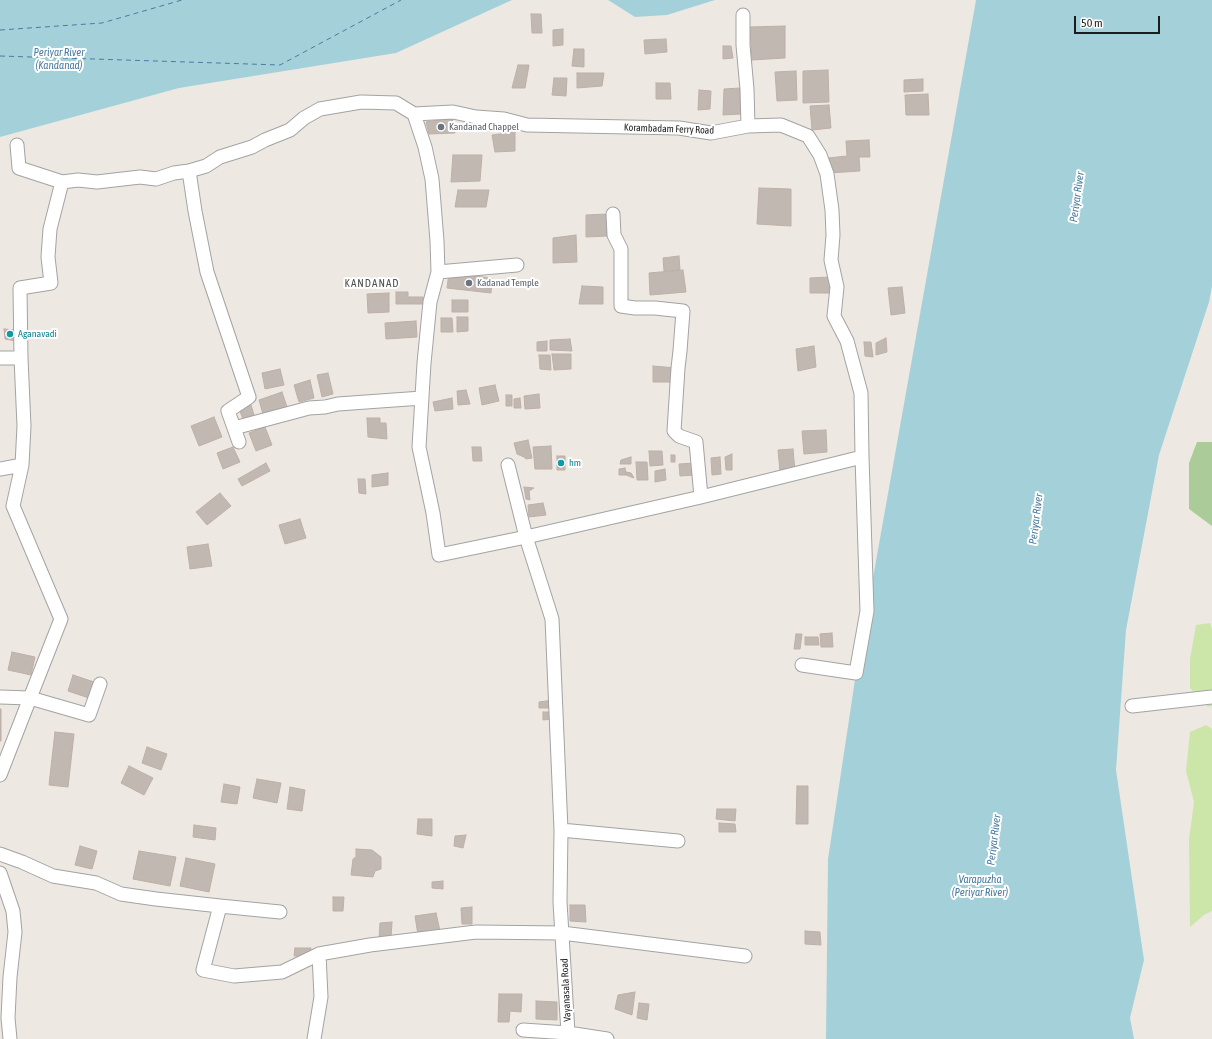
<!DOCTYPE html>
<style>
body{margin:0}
#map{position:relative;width:1212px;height:1039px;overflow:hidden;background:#ede9e2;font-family:"Asap Condensed",sans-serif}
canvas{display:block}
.scale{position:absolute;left:1074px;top:16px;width:86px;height:18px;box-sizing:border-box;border:2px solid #1c1c1c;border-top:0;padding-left:5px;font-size:12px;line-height:14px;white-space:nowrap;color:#1c1c1c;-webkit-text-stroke:3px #fff;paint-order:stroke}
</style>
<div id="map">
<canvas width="1212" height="1039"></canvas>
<div class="scale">50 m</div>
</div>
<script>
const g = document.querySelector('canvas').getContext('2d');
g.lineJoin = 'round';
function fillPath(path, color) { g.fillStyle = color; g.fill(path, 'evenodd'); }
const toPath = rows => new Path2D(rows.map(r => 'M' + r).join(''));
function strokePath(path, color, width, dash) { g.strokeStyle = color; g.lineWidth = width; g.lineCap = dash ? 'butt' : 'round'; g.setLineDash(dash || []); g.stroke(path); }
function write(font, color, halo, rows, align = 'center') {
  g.font = font + ' "Asap Condensed",sans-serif'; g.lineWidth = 4; g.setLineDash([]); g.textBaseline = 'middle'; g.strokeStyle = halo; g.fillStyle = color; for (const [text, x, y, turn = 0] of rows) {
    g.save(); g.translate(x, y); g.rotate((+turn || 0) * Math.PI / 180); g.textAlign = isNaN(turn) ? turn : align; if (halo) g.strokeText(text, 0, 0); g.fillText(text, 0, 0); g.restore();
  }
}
fillPath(toPath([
 [1210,623,1212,629,1212,706,1208,707,1190,688,1190,659,1196,625],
 [1206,725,1212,729,1212,911,1204,915,1190,927,1189,839,1194,802,1186,771,1190,732]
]), '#cce6aa');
fillPath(toPath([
 [1197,442,1212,442,1212,526,1189,509,1189,463]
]), '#abcb99');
fillPath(toPath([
 [0,0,512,0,396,53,179,88,0,137],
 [608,0,715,0,667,15,635,17],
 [976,0,1212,0,1212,286,1209,302,1159,455,1126,630,1116,770,1144,960,1130,1018,1134,1039,826,1039,828,859,856,673]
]), '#a4d1d9');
strokePath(toPath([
 [0,30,102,23,182,0],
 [0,56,280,65,401,0]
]), '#4a7ba0', 1, [5, 4]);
const building = toPath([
 [531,14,541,14,542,33,532,33,531,14],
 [785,26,785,58,752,60,750,27,785,26],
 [563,29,563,45,553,46,553,30,563,29],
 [666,39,667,52,645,54,644,40,666,39],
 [723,46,731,46,733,58,723,59,723,46],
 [574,49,584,49,584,67,572,66,574,49],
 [518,65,529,65,525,88,512,88,518,65],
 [828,70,829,102,803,103,803,71,828,70],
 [796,71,797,100,777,101,775,72,796,71],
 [577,73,604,73,602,86,577,88,577,73],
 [554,78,567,78,566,96,552,95,554,78],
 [923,79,923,91,904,92,904,80,923,79],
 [656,83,670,83,671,99,656,99,656,83],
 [740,88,741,114,723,115,724,89,740,88],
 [699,90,711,91,710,109,698,110,699,90],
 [928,94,929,115,906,115,905,95,928,94],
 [829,105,831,128,812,130,810,106,829,105],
 [452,118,455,133,429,134,426,122,452,118],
 [515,132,515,151,495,152,492,135,515,132],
 [869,140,870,157,859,157,860,171,829,173,828,158,847,156,846,141,869,140],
 [453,155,482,155,480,181,451,182,453,155],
 [759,188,791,189,791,226,757,224,759,188],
 [458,190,489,190,486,207,455,207,458,190],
 [608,214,607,236,586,237,586,215,608,214],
 [576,235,577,262,553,263,553,238,576,235],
 [679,256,680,270,664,271,663,258,679,256],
 [683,270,686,292,650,295,649,273,683,270],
 [449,273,492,278,491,293,447,288,449,273],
 [830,277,830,293,810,293,810,278,830,277],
 [582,286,603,287,603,304,579,304,582,286],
 [902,287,905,313,891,315,888,288,902,287],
 [396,292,408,292,408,297,423,297,423,304,396,304,396,292],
 [389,293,389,312,368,313,367,294,389,293],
 [452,300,468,300,468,312,452,312,452,300],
 [457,317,468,317,468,331,457,332,457,317],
 [441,318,452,318,453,332,441,332,441,318],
 [416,321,417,337,386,339,385,323,416,321],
 [4,329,16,330,16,341,5,339,4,329],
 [886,338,887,352,876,355,876,343,886,338],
 [570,339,572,351,550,350,550,340,570,339],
 [547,341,547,351,537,351,537,342,547,341],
 [864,342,871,342,873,357,865,356,864,342],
 [814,346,816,367,798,371,796,349,814,346],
 [552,354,571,354,571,369,554,370,552,354],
 [539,355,550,355,551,370,540,369,539,355],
 [653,366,676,368,676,382,653,382,653,366],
 [280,369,284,385,265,389,262,373,280,369],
 [328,373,333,394,322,397,317,375,328,373],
 [310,380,314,398,299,402,294,385,310,380],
 [495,385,499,401,482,405,479,388,495,385],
 [466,390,470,404,458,405,457,391,466,390],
 [282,392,287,407,263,414,259,400,282,392],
 [539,394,540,408,525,409,524,396,539,394],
 [506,395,512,395,512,406,506,406,506,395],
 [452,398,453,409,435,411,433,402,452,398],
 [520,398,521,408,514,408,514,399,520,398],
 [251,405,254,415,243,419,239,409,251,405],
 [214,417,222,437,199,446,191,426,214,417],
 [367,418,380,418,380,423,386,423,387,439,368,437,367,418],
 [265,427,272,445,256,451,249,433,265,427],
 [826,430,827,452,804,454,802,431,826,430],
 [528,440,532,458,526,459,524,457,517,454,514,443,528,440],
 [551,446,552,469,535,469,533,447,551,446],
 [233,447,240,462,223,469,217,453,233,447],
 [472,447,481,447,482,461,473,461,472,447],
 [793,449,795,471,780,472,778,450,793,449],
 [649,451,662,451,663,465,650,466,649,451],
 [732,454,732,470,726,470,725,457,732,454],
 [671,455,675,455,675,462,671,462,671,455],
 [557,456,565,456,565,470,557,470,557,456],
 [631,457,631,464,620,464,621,460,631,457],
 [720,457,721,474,712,475,711,458,720,457],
 [636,462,647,462,648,480,637,480,636,462],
 [266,463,270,471,242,486,238,479,266,463],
 [695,463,695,475,680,476,679,464,695,463],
 [625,468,626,475,619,475,619,469,625,468],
 [665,469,666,480,655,482,655,471,665,469],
 [626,472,631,473,634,478,626,475,626,472],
 [388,473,388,485,372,487,372,475,388,473],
 [358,479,365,479,366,494,359,493,358,479],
 [524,487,534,488,529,491,530,500,526,499,524,487],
 [220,493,231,506,207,525,196,512,220,493],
 [543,503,546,515,529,517,528,505,543,503],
 [300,519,306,538,285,544,279,525,300,519],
 [208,544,212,566,190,569,187,547,208,544],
 [832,633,833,647,821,647,820,634,832,633],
 [796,634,802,634,800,649,794,649,796,634],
 [805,637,818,637,819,645,805,645,805,637],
 [12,652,35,657,31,675,8,670,12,652],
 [73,675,94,682,89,698,68,691,73,675],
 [553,700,554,708,539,708,539,702,553,700],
 [0,709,1,709,1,741,0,741,0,709],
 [543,712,553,712,554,719,543,720,543,712],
 [55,732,74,734,68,787,49,785,55,732],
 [147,747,167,754,161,770,142,763,147,747],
 [129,766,153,778,144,795,121,783,129,766],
 [257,779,281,783,277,803,253,798,257,779],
 [224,784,240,787,237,804,221,802,224,784],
 [797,786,808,786,808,824,796,824,797,786],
 [290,787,305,790,302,811,287,809,290,787],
 [717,809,736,809,735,821,716,819,717,809],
 [418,819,432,819,432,836,417,834,418,819],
 [719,823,735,824,736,832,719,832,719,823],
 [194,825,216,828,215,840,193,837,194,825],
 [466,835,463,848,454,846,455,836,466,835],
 [80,846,97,851,92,869,75,865,80,846],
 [356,849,372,850,381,857,381,869,375,871,373,877,351,875,353,859,356,857,356,849],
 [139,851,176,857,170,886,133,879,139,851],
 [186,858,215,864,209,892,180,886,186,858],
 [443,881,443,889,432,888,432,882,443,881],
 [333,897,344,897,343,911,333,911,333,897],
 [570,905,585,905,586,922,570,921,570,905],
 [472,907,472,924,462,924,461,908,472,907],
 [436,913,440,931,418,935,415,916,436,913],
 [392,922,391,939,379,940,380,923,392,922],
 [805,931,820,932,821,945,805,944,805,931],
 [295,948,311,948,310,956,294,956,295,948],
 [635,992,632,1015,615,1009,618,995,635,992],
 [499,994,522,994,521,1012,510,1011,509,1022,498,1022,499,994],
 [536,1001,557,1002,557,1020,536,1019,536,1001],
 [639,1003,649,1004,647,1020,637,1018,639,1003]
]);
fillPath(building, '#c2b8b2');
strokePath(building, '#beafa6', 1);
const minor = toPath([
 [743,15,743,45,747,89,748,126],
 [414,114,453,112,476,117,504,119,527,125,679,128,711,133,748,126,781,125,808,136,820,155,827,174,832,210,833,235,831,260,837,287,834,316,847,341,861,393,862,457],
 [17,145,19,168,62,182,78,180,97,182,140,177,156,179,174,173,189,171,206,166,220,157,252,147,265,140,290,130,304,118,320,109,361,102,396,103,414,114,425,147,432,179,437,241,438,272,430,302,424,363,419,447,433,513,439,555,526,537,552,619,561,830,560,902,568,1033,607,1039],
 [189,171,195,211,207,272,249,397,228,411,239,442],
 [613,214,614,235,621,249,621,306,635,308,655,308,683,311,680,351,678,368,674,431,679,436,696,442,701,497],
 [438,272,517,265],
 [0,358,21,358,24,426,22,465,13,506,61,619,30,698,0,697],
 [21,358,20,288,51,283,48,257,50,229,62,182],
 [234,428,309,408,325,407,338,404,422,398],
 [508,465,526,537,701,497,862,457,867,611,856,673,802,665],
 [0,469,22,465],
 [1132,706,1212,697],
 [0,775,30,698,89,715,100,684],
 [561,830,678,841],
 [0,854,22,862,53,876,96,883,121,894,156,899,220,906,203,970,234,976,282,972,319,954,370,945,476,932,562,933,745,956],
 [0,873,13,911,15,932,10,977,8,1018,10,1039],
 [220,906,280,912],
 [523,1030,568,1033,568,1039],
 [314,1039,321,997,319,954]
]);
strokePath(minor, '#a3a3a3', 15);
strokePath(minor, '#fff', 13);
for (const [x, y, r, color] of [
 [441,127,4,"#6b7280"],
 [469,283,4,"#6b7280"],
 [10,334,4,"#0f9aa8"],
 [561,463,4,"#0f9aa8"]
]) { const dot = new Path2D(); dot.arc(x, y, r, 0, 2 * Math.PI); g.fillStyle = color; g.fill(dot); strokePath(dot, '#fff', 1.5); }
write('10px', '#5b616d', '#fff', [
 ["Kandanad Chappel",449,127],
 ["Kadanad Temple",477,283]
], 'left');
write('10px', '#1c1c1c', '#fff', [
 ["Korambadam Ferry Road",669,129,2],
 ["Vayanasala Road",566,990,-93]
]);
write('10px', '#0d838f', '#fff', [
 ["Aganavadi",18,334],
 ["hm",569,463]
], 'left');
write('italic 11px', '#4a7ba0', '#fff', [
 ["Periyar River",59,53],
 ["(Kandanad)",59,66],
 ["Periyar River",1077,197,-82],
 ["Periyar River",1036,519,-83],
 ["Periyar River",994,840,-83],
 ["Varapuzha",980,880],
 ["(Periyar River)",980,893]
]);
g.letterSpacing = '1px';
write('11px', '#4f4f4f', '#fff', [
 ["KANDANAD",372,284]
]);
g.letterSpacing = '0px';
</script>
